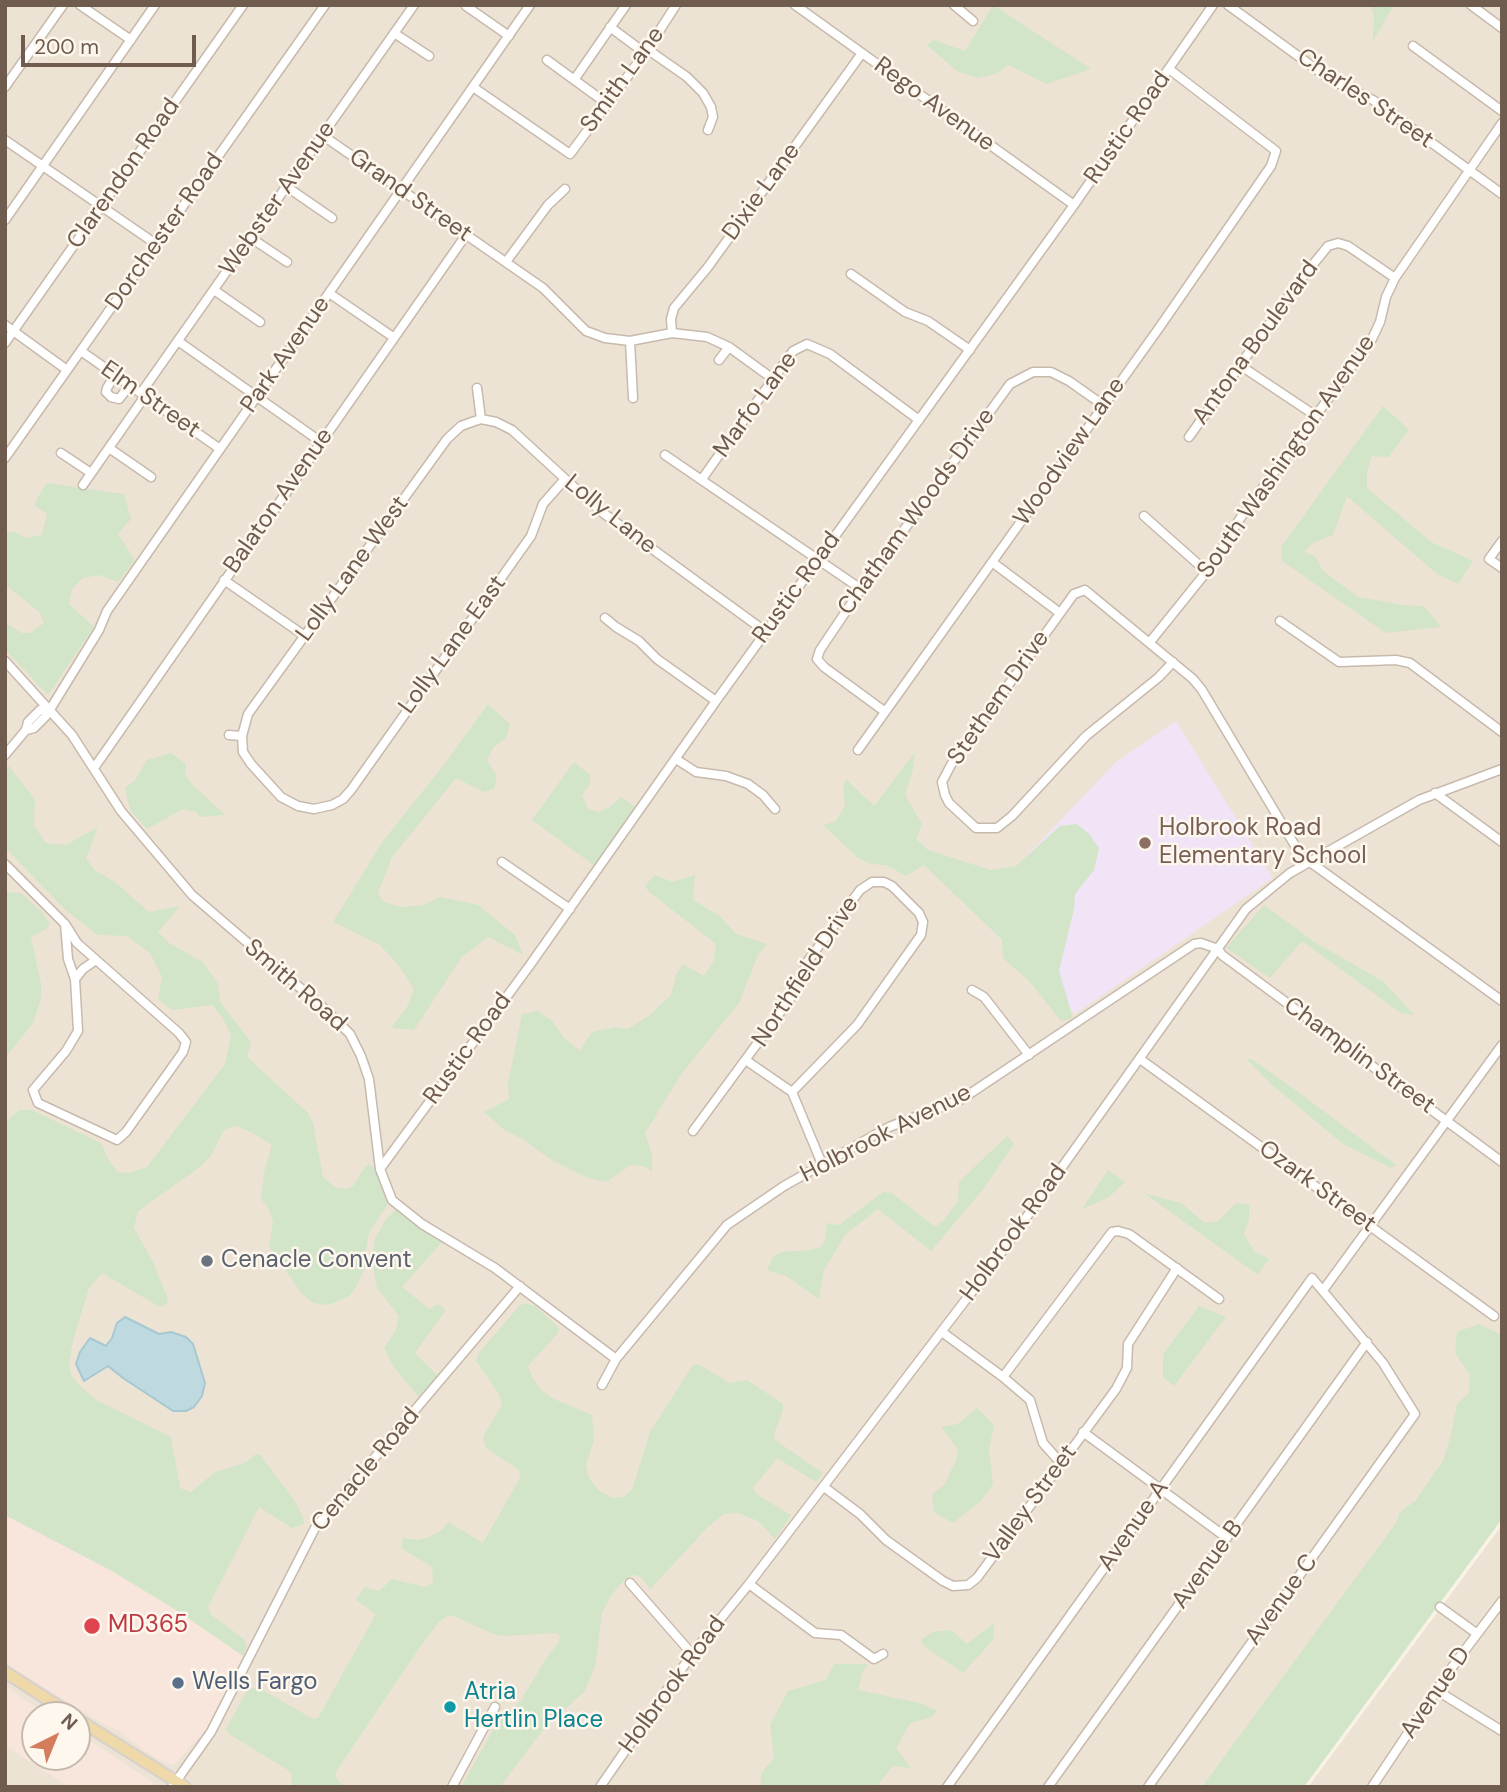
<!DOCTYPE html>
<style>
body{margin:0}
#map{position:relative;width:1507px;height:1792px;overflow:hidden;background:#f9f3e7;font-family:"DM Sans",sans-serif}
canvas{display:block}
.frame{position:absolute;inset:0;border:7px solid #705c4f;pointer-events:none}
.north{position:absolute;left:21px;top:1701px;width:70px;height:70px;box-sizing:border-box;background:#fdf7ed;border:2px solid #c5b9ae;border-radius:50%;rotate:43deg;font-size:19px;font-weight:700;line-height:28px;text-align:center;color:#705c4f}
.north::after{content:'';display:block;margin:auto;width:24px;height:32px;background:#d37d5d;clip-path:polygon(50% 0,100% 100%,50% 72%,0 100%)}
.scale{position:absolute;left:21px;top:35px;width:175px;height:32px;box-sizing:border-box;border:4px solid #705c4f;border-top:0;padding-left:9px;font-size:21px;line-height:24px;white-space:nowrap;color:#705c4f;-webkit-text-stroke:5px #fdf7ed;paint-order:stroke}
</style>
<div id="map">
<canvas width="1507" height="1792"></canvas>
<div class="frame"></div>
<div class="north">N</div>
<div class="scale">200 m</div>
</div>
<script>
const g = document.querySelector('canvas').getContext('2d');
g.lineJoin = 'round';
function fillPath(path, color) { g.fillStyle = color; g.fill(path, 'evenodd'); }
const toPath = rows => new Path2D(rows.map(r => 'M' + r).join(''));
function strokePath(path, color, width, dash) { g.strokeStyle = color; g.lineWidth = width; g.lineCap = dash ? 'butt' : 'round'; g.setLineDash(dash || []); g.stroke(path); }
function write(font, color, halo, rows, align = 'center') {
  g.font = font + ' "DM Sans",sans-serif'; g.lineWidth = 5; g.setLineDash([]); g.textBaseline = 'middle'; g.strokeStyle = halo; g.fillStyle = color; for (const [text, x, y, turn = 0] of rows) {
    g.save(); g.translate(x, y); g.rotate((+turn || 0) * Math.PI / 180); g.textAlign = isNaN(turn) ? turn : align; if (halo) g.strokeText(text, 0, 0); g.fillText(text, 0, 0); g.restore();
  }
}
fillPath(toPath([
 [5,5,1502,5,1502,1399,1216,1787,5,1787],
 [35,1715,77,1715,77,1757,35,1757],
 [1502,1525,1502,1787,1308,1787]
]), '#ede3d4');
fillPath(toPath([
 [5,1515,112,1571,181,1613,243,1656,206,1729,177,1762,172,1765,164,1762,143,1750,118,1730,107,1726,5,1663],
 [6,1686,46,1715,35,1715,35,1757,77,1757,77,1732,151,1781,156,1787,69,1787,5,1745]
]), '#f8e6dd');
fillPath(toPath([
 [1176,721,1273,878,1075,1014,973,912,1116,762]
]), '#f0e4f6');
fillPath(toPath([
 [993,5,1091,69,1046,84,1008,65,996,74,977,78,957,71,927,45,934,40,965,51],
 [1370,5,1394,5,1373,41,1374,15],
 [1383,406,1409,430,1388,457,1372,456,1367,472,1367,488,1431,542,1473,561,1458,584,1437,574,1347,496,1333,535,1313,543,1304,551,1317,558,1322,570,1358,597,1404,605,1424,606,1441,627,1386,633,1282,561,1281,547],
 [48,483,124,494,131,519,118,534,135,560,118,582,99,575,83,578,72,589,69,604,94,627,48,695,5,649,5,623,22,633,30,633,44,623,40,613,5,584,5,533,15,532,26,538,42,535,47,514,34,505,43,488],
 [488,704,510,724,506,738,493,748,487,760,497,776,494,789,483,792,456,778,392,857,378,893,384,902,402,907,424,905,440,897,478,905,515,935,523,955,488,937,462,957,414,1030,391,1028,407,1007,414,989,399,966,380,945,333,922,383,841,446,762],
 [915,752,913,769,905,795,922,824,916,839,928,850,991,870,1016,866,1060,826,1077,824,1089,834,1099,848,1094,870,1075,894,1074,909,1059,971,1073,1018,1061,1021,1029,981,1003,958,1002,940,924,865,906,876,886,865,870,864,858,858,823,825,836,821,845,805,843,789,846,779,874,806],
 [171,753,186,764,185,774,191,783,225,815,201,817,196,812,183,809,147,829,130,810,125,788,135,780,147,760],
 [574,762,590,775,590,784,582,795,588,809,599,812,610,807,621,797,635,807,595,866,532,820],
 [9,766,35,800,34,826,46,843,66,845,98,827,86,859,95,870,116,883,149,912,180,906,158,932,169,943,203,962,218,984,220,1002,251,1042,247,1057,308,1113,313,1123,323,1177,336,1188,346,1189,353,1186,365,1167,369,1164,376,1169,389,1202,369,1233,364,1261,365,1268,355,1289,349,1296,334,1303,325,1305,313,1303,302,1294,269,1247,273,1222,269,1209,261,1199,264,1173,272,1145,251,1132,235,1126,224,1130,211,1156,200,1167,138,1211,134,1228,153,1262,168,1299,166,1304,160,1307,102,1273,89,1288,73,1340,69,1365,72,1376,79,1385,96,1400,171,1437,180,1488,191,1492,215,1472,245,1463,256,1454,260,1455,294,1500,303,1517,304,1524,292,1528,259,1507,208,1607,211,1615,244,1639,247,1646,243,1656,181,1613,112,1571,5,1515,5,1123,19,1110,32,1110,101,1143,109,1161,118,1172,128,1173,147,1167,225,1064,231,1035,222,1017,212,1005,172,1010,158,999,162,977,150,953,127,936,98,935,68,912,5,848,5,770],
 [655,875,672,882,695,875,693,900,720,916,736,934,767,944,758,955,739,1003,682,1073,645,1133,652,1155,652,1172,644,1166,631,1165,606,1182,588,1178,550,1159,524,1140,506,1131,484,1112,509,1099,508,1084,522,1014,538,1011,552,1021,565,1039,580,1051,592,1032,615,1027,628,1029,651,1014,671,995,676,975,683,964,704,976,714,960,716,944,648,891,645,885],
 [5,892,21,893,42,912,50,924,46,929,31,937,41,984,41,998,33,1023,5,1058],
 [1264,905,1313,941,1384,982,1414,1015,1401,1013,1302,941,1270,978,1226,948],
 [1246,1058,1253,1060,1294,1089,1396,1165,1391,1168,1343,1144,1271,1084],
 [1007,1136,1014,1144,984,1188,931,1251,878,1209,845,1235,824,1270,819,1299,786,1276,767,1270,773,1257,781,1252,809,1250,821,1247,825,1241,827,1223,839,1225,883,1192,892,1193,935,1227,944,1220,958,1201,959,1182],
 [1108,1170,1125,1182,1108,1198,1082,1209],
 [1144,1193,1181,1203,1205,1223,1218,1221,1236,1203,1249,1204,1249,1220,1244,1234,1254,1251,1269,1259,1258,1275],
 [396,1209,442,1242,402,1287,429,1309,438,1304,446,1310,415,1353,439,1377,419,1397,393,1366,384,1348,396,1330,399,1316,377,1288,372,1258,375,1239,385,1221],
 [525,1303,535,1306,559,1328,558,1333,528,1366,532,1377,541,1390,554,1399,592,1415,594,1441,586,1464,589,1478,598,1490,612,1498,623,1497,632,1490,650,1432,693,1365,698,1364,730,1383,747,1380,783,1404,783,1410,774,1434,775,1440,823,1473,816,1482,777,1458,753,1488,756,1494,791,1515,775,1539,758,1521,738,1513,724,1514,708,1527,650,1589,640,1576,633,1575,625,1579,612,1594,602,1613,595,1667,584,1692,545,1727,500,1787,461,1787,501,1716,520,1702,545,1660,558,1643,560,1636,556,1633,504,1636,493,1634,454,1616,447,1616,439,1622,422,1644,335,1773,338,1781,346,1787,292,1787,291,1772,229,1734,226,1729,248,1689,252,1688,261,1689,313,1719,318,1718,376,1614,356,1600,364,1587,379,1591,392,1579,425,1587,433,1582,432,1567,401,1548,403,1538,418,1540,429,1537,443,1529,448,1522,483,1543,520,1478,519,1470,486,1448,483,1437,502,1404,499,1394,476,1361,479,1353,519,1306],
 [1199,1306,1226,1317,1174,1386,1163,1377,1163,1354],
 [1479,1324,1502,1335,1502,1519,1304,1787,1202,1787,1396,1523,1400,1512,1415,1501,1443,1461,1451,1435,1457,1404,1469,1393,1470,1375,1455,1353,1457,1332],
 [977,1408,994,1425,989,1450,993,1484,981,1501,953,1523,934,1512,932,1495,945,1484,956,1460,958,1449,941,1427,958,1424],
 [994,1623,993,1640,963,1673,924,1646,921,1640,933,1632,951,1630,967,1644],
 [834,1664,868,1664,862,1673,858,1690,920,1703,937,1711,932,1717,910,1723,896,1748,911,1768,893,1766,876,1787,760,1787,762,1772,774,1758,770,1725,788,1691,826,1680]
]), '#d2e5c8');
const water = toPath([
 [125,1317,159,1334,171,1332,186,1337,193,1344,205,1383,202,1396,194,1407,186,1411,173,1411,123,1378,108,1366,84,1381,76,1364,80,1352,90,1338,106,1346,112,1338,117,1323,125,1317]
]);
fillPath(water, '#bedae0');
strokePath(water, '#a6c8d1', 2);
const minor = toPath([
 [80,5,131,40],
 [795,5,1074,205],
 [954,5,973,21],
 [1228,5,1331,80,1373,100,1502,194],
 [1471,5,1502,28],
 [466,6,509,36],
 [610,27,645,53],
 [394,33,429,56],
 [1413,46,1502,111],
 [647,49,687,77,703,93,711,107,713,117,708,130],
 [547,60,606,103],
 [574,80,626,5],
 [5,87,63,5],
 [473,87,570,154,645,53,676,5],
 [322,135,543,288,586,331,605,338,630,341,672,333,707,337,729,347,773,379],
 [5,140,156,244],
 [287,187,332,218],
 [5,220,155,5],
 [251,238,287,262],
 [506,262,548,205,565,189],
 [851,274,905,312,928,321,970,350],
 [214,290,260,322],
 [329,293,393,337],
 [5,325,67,370],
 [672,333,671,319,674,308,708,267,862,53],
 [178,341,321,442],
 [630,341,633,398],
 [5,343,243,5],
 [81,351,220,449],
 [719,360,729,347],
 [1241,366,1316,416],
 [115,375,107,388,106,392,111,397,119,399,130,385],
 [477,388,481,419],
 [141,393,414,5],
 [1189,437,1302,278,1328,246,1338,243,1348,246,1395,278],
 [109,448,151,477],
 [61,453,91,473],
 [665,455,861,589],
 [5,458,325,5],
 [565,479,543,504,531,536,351,790,343,799,332,805,314,809,298,806,281,797,251,764,243,752,242,736,248,714,447,439,461,426,472,422,481,419,496,422,512,430,599,510,766,632],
 [702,479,793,351,807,344,830,354,919,420],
 [83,485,145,396],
 [1144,516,1207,572],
 [1502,541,1489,559,1502,568],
 [992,562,1060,613],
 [224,580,305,636],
 [605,618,616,627,639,641,657,659,716,701],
 [1280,621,1339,662,1396,660,1410,663,1502,732],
 [1150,642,1212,565,1239,520,1372,339,1380,322,1386,297,1395,278,1502,123],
 [5,661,72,735,121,811,192,895,326,1010,350,1034,361,1056,369,1079,380,1169,392,1200,422,1224,495,1268,616,1359],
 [1173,662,1159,677,1086,736,1012,816,997,828,976,828,949,803,945,795,942,782,952,763,1074,594,1085,590,1193,679,1202,690,1306,864],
 [884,711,824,667,817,659,820,650,861,589,1010,384,1033,372,1051,372,1069,381,1103,405],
 [26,730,34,728,46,716,99,630,107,611,530,5],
 [229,735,242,736],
 [858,750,1159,328,1271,166,1276,151,1169,69],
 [5,755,26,730,28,722,40,710,50,709],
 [676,759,696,772,726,776,748,784,763,795,775,809],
 [94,768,466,235],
 [1435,793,1502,842],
 [502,862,570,909],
 [1310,862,1502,1001],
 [5,864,65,924,77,943,179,1033,186,1042,183,1052,126,1132,117,1140,38,1103,33,1090,66,1051,78,1031,75,979,68,959,65,924],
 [1218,949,1222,955,1502,1162],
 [75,979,83,969,96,960],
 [972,990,984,997,1029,1055],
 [1140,1059,1494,1316],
 [747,1061,792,1092,822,1164],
 [693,1131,795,992,808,961,860,890,872,882,884,882,892,886,919,913,923,922,921,935,857,1025,792,1092],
 [380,1169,530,965,716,701,1074,205,1213,5],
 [1324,1289,1502,1045],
 [942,1332,1003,1377,1030,1400,1043,1443,1060,1462],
 [1003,1377,1112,1232,1118,1231,1129,1234,1219,1299],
 [602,1385,616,1359,727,1225,784,1186,889,1127,962,1099,1194,944,1201,943,1218,949],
 [1083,1432,1227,1538],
 [824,1487,860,1514,886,1540,943,1581,953,1586,968,1585,977,1578,1116,1389,1127,1368,1128,1344,1177,1268],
 [630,1583,692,1654],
 [749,1584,815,1633,841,1635,874,1659,883,1654],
 [1440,1607,1476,1633],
 [1436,1690,1502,1731],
 [172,1787,211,1732,315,1528,520,1286],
 [452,1787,495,1707],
 [600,1787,692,1654,749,1584,993,1264,1246,909,1290,873,1419,800,1502,769],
 [947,1787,1312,1278,1383,1363,1415,1414,1148,1787],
 [1048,1787,1367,1342],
 [1372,1787,1450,1670,1502,1601]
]);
const major = toPath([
 [5,1672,72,1715],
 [77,1719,185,1787]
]);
strokePath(minor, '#c7baad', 11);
strokePath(major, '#d7d1ce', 14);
strokePath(minor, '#fff', 8);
strokePath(major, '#efd9a8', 10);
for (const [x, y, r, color] of [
 [1145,843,7,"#8d6e63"],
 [207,1261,7,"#6b7280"],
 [92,1626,9,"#e0444e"],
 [178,1683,7,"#5c6f8a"],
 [450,1707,7,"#0f9aa8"]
]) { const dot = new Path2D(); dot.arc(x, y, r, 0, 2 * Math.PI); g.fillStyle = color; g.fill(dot); strokePath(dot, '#fdf7ed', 2.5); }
write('24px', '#705c4f', '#fdf7ed', [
 ["Smith Lane",623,80,-54],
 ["Charles Street",1365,99,34],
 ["Rego Avenue",934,105,36],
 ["Rustic Road",1128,128,-55],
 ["Clarendon Road",124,174,-55],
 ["Dixie Lane",762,192,-54],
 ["Grand Street",410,196,35],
 ["Webster Avenue",278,199,-55],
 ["Dorchester Road",165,232,-55],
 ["Antona Boulevard",1256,343,-54],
 ["Park Avenue",286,355,-55],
 ["Elm Street",150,400,35],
 ["Marfo Lane",756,405,-54],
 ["Woodview Lane",1070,452,-55],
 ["South Washington Avenue",1287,457,-55],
 ["Balaton Avenue",279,501,-55],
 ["Chatham Woods Drive",917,512,-54],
 ["Lolly Lane",610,515,39],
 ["Lolly Lane West",353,569,-54],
 ["Rustic Road",797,588,-54],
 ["Lolly Lane East",453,645,-54],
 ["Stethem Drive",999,698,-55],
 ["Northfield Drive",806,972,-57],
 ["Smith Road",295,986,41],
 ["Rustic Road",468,1049,-54],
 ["Champlin Street",1359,1056,36],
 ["Holbrook Avenue",886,1134,-27],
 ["Ozark Street",1317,1187,36],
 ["Holbrook Road",1014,1233,-54],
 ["Cenacle Road",366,1470,-50],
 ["Valley Street",1031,1504,-54],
 ["Avenue A",1134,1526,-55],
 ["Avenue B",1208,1565,-54],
 ["Avenue C",1282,1600,-54],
 ["Holbrook Road",673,1685,-54],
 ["Avenue D",1436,1693,-56]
]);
write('24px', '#785e54', '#fdf7ed', [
 ["Holbrook Road",1159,829],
 ["Elementary School",1159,857]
], 'left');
write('24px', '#5b616d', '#fdf7ed', [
 ["Cenacle Convent",221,1261]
], 'left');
write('24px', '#be3a42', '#fdf7ed', [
 ["MD365",108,1626]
], 'left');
write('24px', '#4e5e75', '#fdf7ed', [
 ["Wells Fargo",192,1683]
], 'left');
write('24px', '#0d838f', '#fdf7ed', [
 ["Atria",464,1693],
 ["Hertlin Place",464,1721]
], 'left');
</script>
